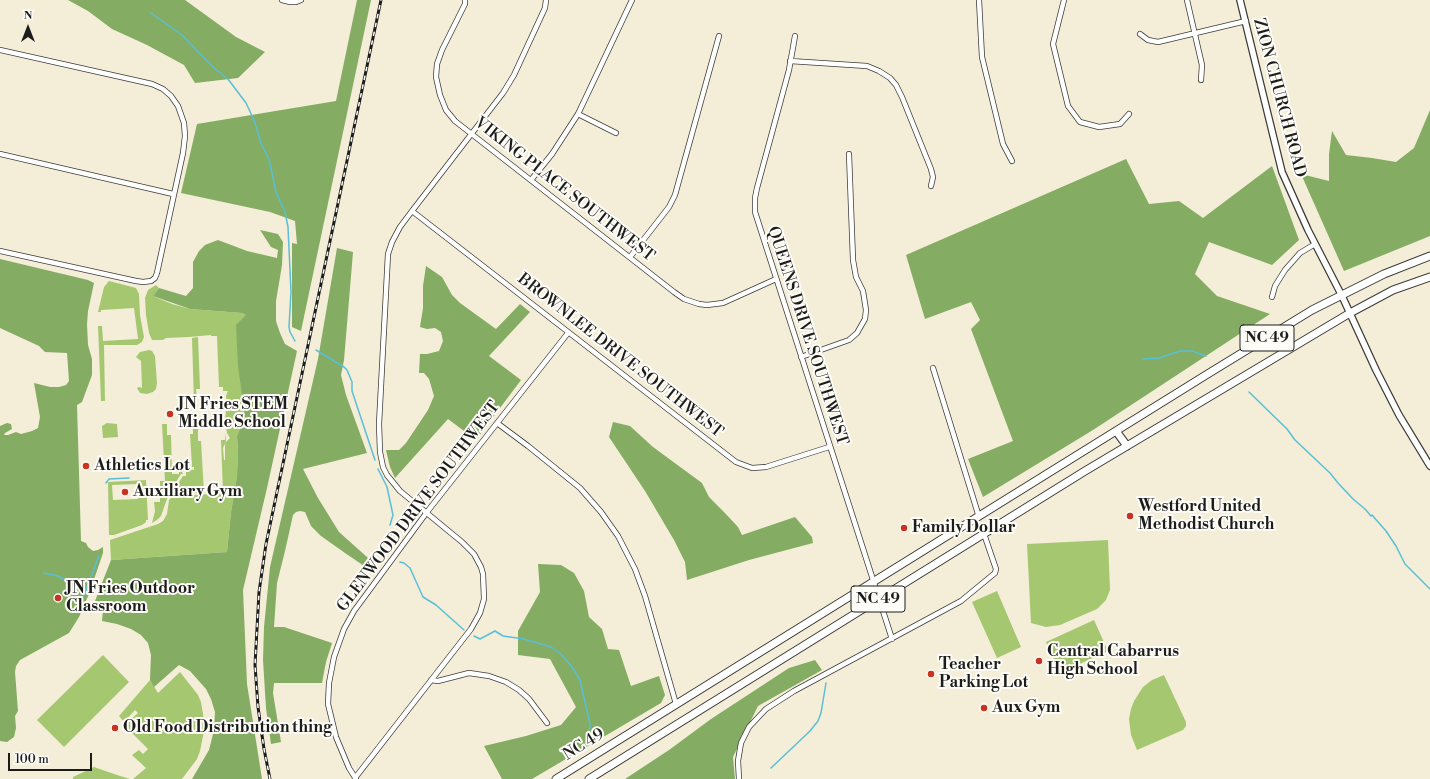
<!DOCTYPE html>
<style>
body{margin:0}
#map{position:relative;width:1430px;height:779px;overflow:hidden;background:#f4edd8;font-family:"Libre Bodoni",serif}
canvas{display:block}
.north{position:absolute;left:8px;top:8px;width:40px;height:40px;-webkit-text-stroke:3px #fdfcf7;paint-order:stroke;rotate:0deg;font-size:11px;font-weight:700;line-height:16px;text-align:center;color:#1c1c1c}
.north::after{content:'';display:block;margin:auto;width:14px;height:18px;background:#1c1c1c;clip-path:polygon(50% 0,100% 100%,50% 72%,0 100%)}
.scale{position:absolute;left:8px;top:753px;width:84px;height:18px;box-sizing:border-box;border:2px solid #1c1c1c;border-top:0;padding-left:5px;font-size:12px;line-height:14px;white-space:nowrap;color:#1c1c1c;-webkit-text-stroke:3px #fdfcf7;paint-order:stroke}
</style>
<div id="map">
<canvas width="1430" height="779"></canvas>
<div class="north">N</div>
<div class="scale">100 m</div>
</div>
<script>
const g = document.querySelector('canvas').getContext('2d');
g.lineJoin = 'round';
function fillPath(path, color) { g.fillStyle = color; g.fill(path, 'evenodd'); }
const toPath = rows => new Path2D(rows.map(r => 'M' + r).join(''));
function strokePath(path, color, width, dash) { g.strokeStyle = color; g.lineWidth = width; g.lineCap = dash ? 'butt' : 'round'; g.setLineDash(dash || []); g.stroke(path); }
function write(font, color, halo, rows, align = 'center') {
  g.font = font + ' "Libre Bodoni",serif'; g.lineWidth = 4; g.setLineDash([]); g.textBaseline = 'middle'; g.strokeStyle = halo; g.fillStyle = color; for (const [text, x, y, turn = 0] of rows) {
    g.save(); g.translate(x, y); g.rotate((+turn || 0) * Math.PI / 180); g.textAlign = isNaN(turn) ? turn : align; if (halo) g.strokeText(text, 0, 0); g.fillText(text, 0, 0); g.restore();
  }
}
fillPath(toPath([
 [109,281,136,288,139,294,140,315,144,337,142,342,137,345,104,345,105,401,101,401,98,326,102,326,103,341,138,339,134,308,101,310,101,312,98,312,104,287],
 [156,285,159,288,153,296,172,304,190,309,242,313,247,315,245,416,237,436,238,449,237,476,231,512,227,552,111,560,110,540,158,524,163,521,167,514,169,500,173,496,213,494,214,493,223,492,221,440,225,440,225,433,226,441,223,448,224,460,225,460,225,443,230,438,227,433,225,418,226,413,225,406,227,406,226,396,228,391,223,391,223,387,219,387,217,336,211,336,211,335,189,337,166,338,163,340,152,340,149,333,146,315,145,298,148,290],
 [198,337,200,389,196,389,197,401,194,402,192,338],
 [149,350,152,351,155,356,157,383,156,389,153,392,147,394,140,393,137,388,139,387,142,388,141,361,136,357,140,352],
 [107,423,117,424,118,437,103,438,102,426],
 [162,424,167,424,167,435,171,435,172,474,179,474,179,470,181,470,183,474,181,474,169,493,161,516,157,520,152,523,155,511,154,502,160,502,160,481,165,481],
 [193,426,198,426,198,441,201,441,204,493,178,493,175,491,175,488,183,476,186,476,186,471,189,471,190,469,194,470,194,467,192,467,190,434,193,434],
 [146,480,148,520,146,520,146,522,142,525,114,535,109,535,108,482],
 [138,484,138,499,113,500,112,485],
 [1108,540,1110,590,1106,600,1097,609,1060,625,1046,627,1031,623,1027,544],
 [997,591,1021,647,997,658,972,602],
 [1094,620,1108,651,1060,673,1046,642],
 [103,655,129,682,64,747,37,720],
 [180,672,198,695,201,702,205,726,200,751,197,759,182,779,133,779,146,768,132,755,139,750,143,754,148,749,127,728,127,723,138,713,135,710,124,722,119,716,150,680,158,693],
 [1164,675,1186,722,1186,726,1183,730,1137,750,1131,735,1129,719,1131,709,1134,701,1143,687,1152,680],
 [94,767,117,775,130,779,73,779,73,777]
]), '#a5c770');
fillPath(toPath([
 [68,0,185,0,236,37,265,52,238,78,195,83,184,65,147,45,112,29,88,11],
 [357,0,371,0,301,331,292,327,292,243,297,244,295,221,270,212,181,193,197,124,336,101],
 [1430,110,1430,236,1344,271,1301,174,1329,181,1329,154,1332,131,1346,155,1372,158,1396,162,1414,148],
 [1126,159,1149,204,1179,201,1203,218,1272,166,1299,240,1272,265,1209,242,1195,274,1217,296,1270,314,1093,430,983,497,968,459,1013,441,971,329,980,320,971,302,925,319,906,255],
 [260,230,278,234,283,242,282,265,276,301,276,321,280,333,285,344,297,351,267,488,243,590,247,684,262,779,192,779,209,750,214,730,215,712,211,699,206,689,190,671,179,665,154,687,150,680,151,655,148,643,141,635,131,629,117,624,102,621,103,610,95,601,111,560,227,552,231,512,237,476,238,449,237,436,245,416,238,366,236,325,246,315,242,313,190,309,153,296,159,288,186,296,193,288,193,262,199,251,205,245,218,240,247,251,277,258,278,250,271,247],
 [337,248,353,252,344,360,341,375,346,395,367,453,303,469,318,498,339,532,377,566,373,572,345,553,321,536,311,526,305,512,300,511,296,512,293,515,285,551,277,583,274,627,284,627,332,643,326,662,322,683,274,683,273,693,281,742,271,744,266,708,263,660,264,627,270,567,318,359],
 [0,259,88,280,94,283,88,311,87,324,88,345,92,359,92,375,82,402,77,405,81,541,86,543,88,547,93,551,98,550,103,547,103,553,89,594,79,617,69,633,20,660,16,666,15,672,18,711,15,716,16,728,14,737,7,742,0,741,0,426,7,423,11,424,12,429,5,433,4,435,8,435,16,432,21,434,32,431,38,428,40,417,34,383,50,387,59,387,66,385,69,381,67,353,45,352,39,346,0,328],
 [426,266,442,277,452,295,460,303,496,329,520,304,530,312,489,356,521,380,476,440,448,419,395,478,390,467,386,450,399,450,406,443,428,410,434,396,429,379,424,373,419,373,420,354,427,354,439,351,443,341,441,332,435,328,427,329,420,327,423,308,423,286],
 [613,422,630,426,653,447,702,483,709,497,724,512,738,527,742,535,795,517,812,537,813,543,749,560,687,580,685,562,674,540,645,491,609,437],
 [538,564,561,565,574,573,584,591,589,617,602,629,608,649,619,650,631,686,659,676,665,695,661,703,532,779,502,779,484,746,526,736,561,725,576,707,550,659,518,655,518,631,540,592],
 [815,660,822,670,758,706,733,757,735,779,625,779,669,750,711,719,789,668]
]), '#84ac62');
strokePath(toPath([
 [151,13,182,35,214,68,228,79,246,103,254,120,261,143,269,159,276,192,285,212,288,227,291,292,289,327,290,332,295,341],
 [316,350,344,367,347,370,352,382,352,391,375,460],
 [1143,359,1159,358,1180,351,1192,351,1206,356],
 [1249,392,1287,429,1295,440,1330,473,1338,483,1353,499,1365,509,1371,516,1372,515,1386,531,1396,546,1405,564,1430,589],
 [378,469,387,487,393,515,390,525],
 [106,483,109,479,129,478],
 [391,531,391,536],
 [400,562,404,563,410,568,423,597,436,605,464,630],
 [44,573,58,576,68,582,80,585,84,587,85,591],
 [77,607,84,595,99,556],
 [474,636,480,639,495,631,503,636,524,639,551,647,561,654,572,667,580,680,590,724,589,736],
 [771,768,810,731,818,721,821,713,826,683]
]), '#59bfd7', 1.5);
const minor = toPath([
 [282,0,290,2,296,2,301,0],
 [465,0,465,4,442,50,437,64,436,77,440,95,446,110,455,121,674,292,684,299,699,304,707,305,723,303,776,279],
 [979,0,982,57,1003,144,1012,161],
 [1064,0,1053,44,1068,106,1080,122,1099,127,1120,124,1129,114],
 [1187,0,1202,65,1201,80],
 [1140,34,1148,40,1158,42,1246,21],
 [795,36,789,70,757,188,755,198,755,212,892,639],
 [0,50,152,84,163,89,171,96,178,106,184,123,185,136,183,153,157,273,155,278,151,281,143,282,136,281,0,251],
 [790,61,867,66,879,71,890,78,896,85,902,97,931,169,933,177,931,186],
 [578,114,616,133],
 [0,154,173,194],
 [531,180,552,154,578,114,632,0],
 [412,211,736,462,752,468,766,467,829,447],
 [630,257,669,207,675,195,719,36],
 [1272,297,1275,286,1285,270,1300,253,1315,244],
 [801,357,849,340,857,333,865,319,866,310,863,291,856,277,853,260,849,154],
 [933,368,979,517],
 [497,423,528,446,580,488,601,512,618,536,635,569,645,596,676,704],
 [431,680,438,681,469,673,489,676,506,682,519,690,529,699,547,723],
 [355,778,471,629,480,613,484,599,483,574,481,567,474,554,462,542,400,491,387,475,383,467,380,452,379,424,388,254,392,242,400,227,412,211,503,93,514,75,545,8,546,0],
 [356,779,349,768,336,737,328,704,329,683,334,657,344,629,354,611,427,512,568,333],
 [739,779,738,761,741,743,749,727,766,709,794,691,961,601,995,573,996,569,984,534]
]);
const tertiary = toPath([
 [1240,0,1282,172,1308,230,1342,296,1376,370,1399,415,1430,466]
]);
const trunk = toPath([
 [1116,431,1127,446],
 [556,779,1206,375,1312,310,1384,274,1430,256],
 [589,779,1085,471,1350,313,1393,290,1430,277]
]);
strokePath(minor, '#3c3b38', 6);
strokePath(tertiary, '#3c3b38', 8);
strokePath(trunk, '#3c3b38', 9);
strokePath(minor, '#fff', 4.5);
strokePath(tertiary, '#fff', 5.5);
strokePath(trunk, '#fff', 7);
const rail = toPath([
 [270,779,264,749,258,707,255,665,259,592,266,544,381,0]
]);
strokePath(rail, '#1c1c1c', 3);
strokePath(rail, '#fdfcf7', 1.5, [4.5]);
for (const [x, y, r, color] of [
 [170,414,4,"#c8321e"],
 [86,466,4,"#c8321e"],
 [125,492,4,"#c8321e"],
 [1130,516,4,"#c8321e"],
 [904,528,4,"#c8321e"],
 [58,598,4,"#c8321e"],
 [1039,661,4,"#c8321e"],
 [931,674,4,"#c8321e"],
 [984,708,4,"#c8321e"],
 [115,728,4,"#c8321e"]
]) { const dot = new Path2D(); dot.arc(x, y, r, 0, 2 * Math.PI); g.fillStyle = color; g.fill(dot); strokePath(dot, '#fdfcf7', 1.5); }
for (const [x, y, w] of [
 [1267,338,54],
 [878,599,54]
]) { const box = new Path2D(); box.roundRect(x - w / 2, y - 13, w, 26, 3); g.fillStyle = '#fdfcf7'; g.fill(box); strokePath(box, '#1c1c1c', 1); }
write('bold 15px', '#1c1c1c', null, [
 ["NC 49",1267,338],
 ["NC 49",878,599]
]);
write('16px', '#1c1c1c', '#fdfcf7', [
 ["ZION CHURCH ROAD",1279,98,75],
 ["VIKING PLACE SOUTHWEST",564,190,38],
 ["QUEENS DRIVE SOUTHWEST",807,336,72],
 ["BROWNLEE DRIVE SOUTHWEST",620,356,38],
 ["GLENWOOD DRIVE SOUTHWEST",419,507,-53],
 ["NC 49",584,745,-32]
]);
write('bold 16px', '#1c1c1c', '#fdfcf7', [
 ["JN Fries STEM",178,405],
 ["Middle School",178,423],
 ["Athletics Lot",94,466],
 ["Auxiliary Gym",133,492],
 ["Westford United",1138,507],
 ["Methodist Church",1138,525],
 ["Family Dollar",912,528],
 ["JN Fries Outdoor",66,589],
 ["Classroom",66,607],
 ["Central Cabarrus",1047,652],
 ["High School",1047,670],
 ["Teacher",939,665],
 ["Parking Lot",939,683],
 ["Aux Gym",992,708],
 ["Old Food Distribution thing",123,728]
], 'left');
</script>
